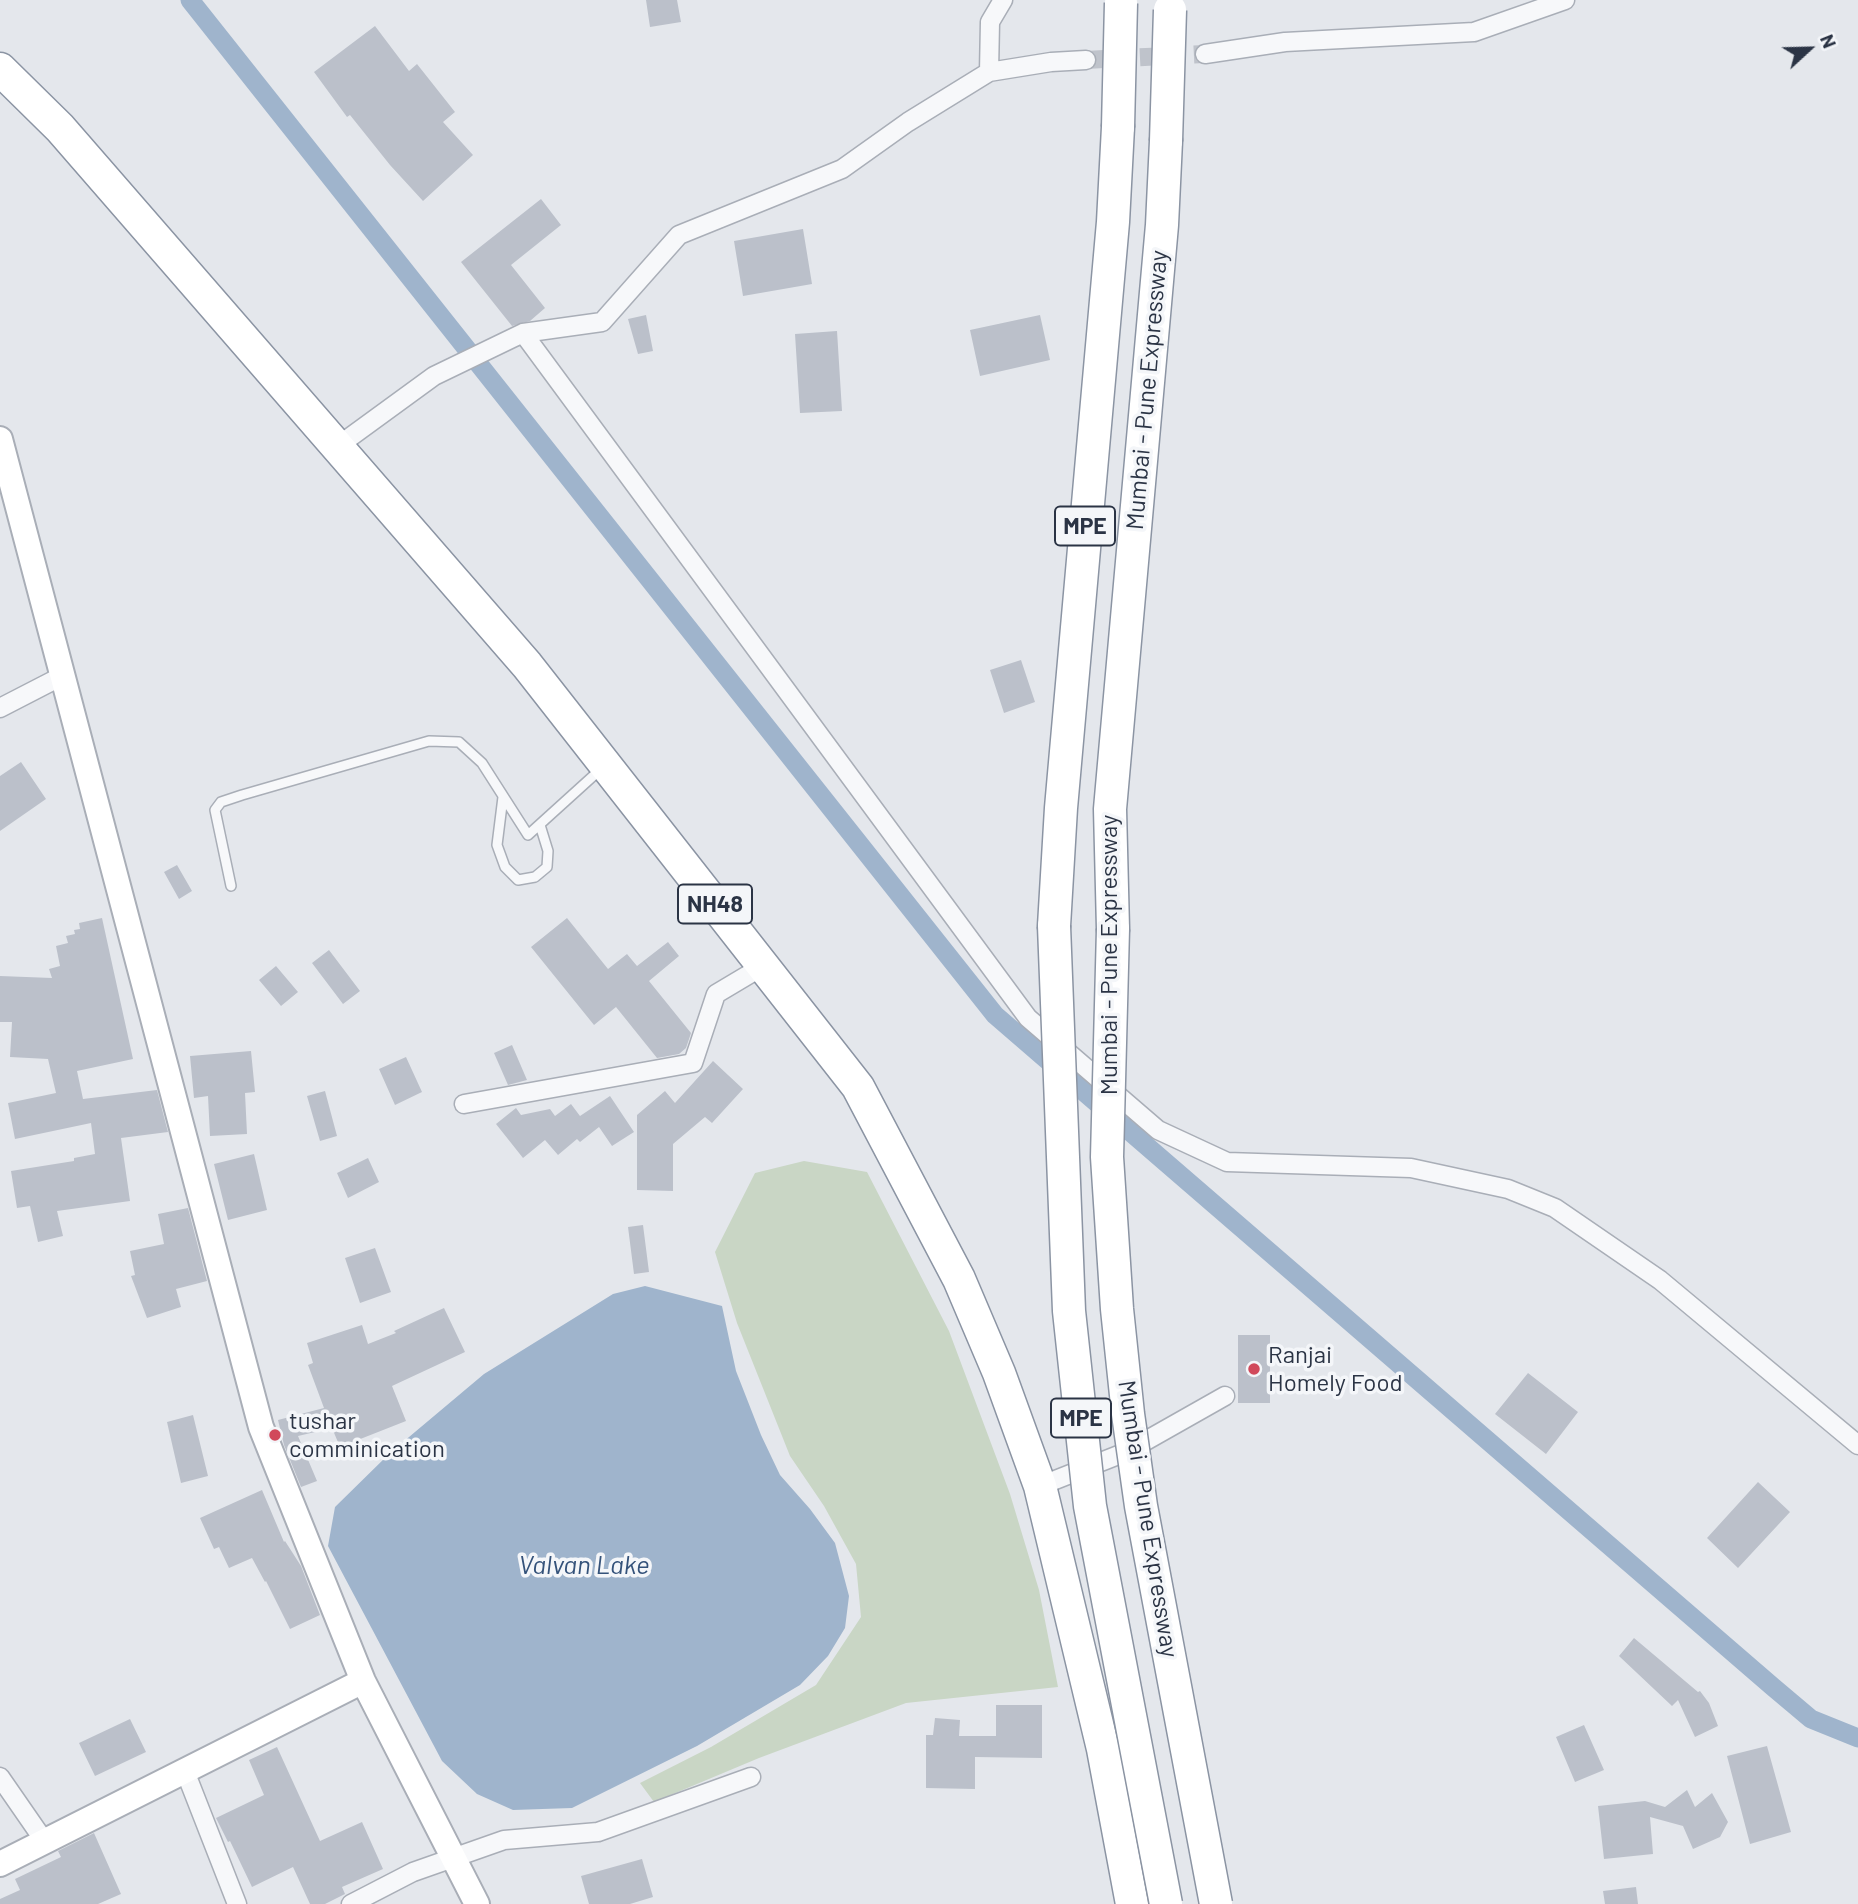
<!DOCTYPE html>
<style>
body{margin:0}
#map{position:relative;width:1858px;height:1904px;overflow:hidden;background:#e4e7ec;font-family:Barlow,sans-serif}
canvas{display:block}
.north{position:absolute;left:1774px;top:14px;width:70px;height:70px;-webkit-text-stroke:5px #f4f6f9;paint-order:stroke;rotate:68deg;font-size:19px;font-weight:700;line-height:28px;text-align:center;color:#2b3445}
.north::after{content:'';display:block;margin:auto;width:24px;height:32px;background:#2b3445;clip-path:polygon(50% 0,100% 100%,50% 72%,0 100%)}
</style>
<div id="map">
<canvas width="1858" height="1904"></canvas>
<div class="north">N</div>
</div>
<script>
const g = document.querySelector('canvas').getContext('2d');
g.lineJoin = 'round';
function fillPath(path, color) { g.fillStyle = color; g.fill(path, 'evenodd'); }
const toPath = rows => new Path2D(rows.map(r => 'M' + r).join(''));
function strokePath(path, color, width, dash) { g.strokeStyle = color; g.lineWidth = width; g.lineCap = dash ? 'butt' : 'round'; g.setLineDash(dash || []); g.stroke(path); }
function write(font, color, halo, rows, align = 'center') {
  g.font = font + ' Barlow,sans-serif'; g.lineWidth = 7; g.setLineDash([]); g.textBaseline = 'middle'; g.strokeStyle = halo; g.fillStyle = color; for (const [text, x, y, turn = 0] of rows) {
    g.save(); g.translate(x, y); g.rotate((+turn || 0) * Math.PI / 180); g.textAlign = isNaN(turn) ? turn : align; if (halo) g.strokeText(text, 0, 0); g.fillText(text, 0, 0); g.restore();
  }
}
fillPath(toPath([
 [804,1161,867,1172,949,1331,1010,1494,1039,1590,1058,1687,906,1703,759,1758,654,1802,640,1783,711,1747,816,1685,861,1617,856,1564,824,1506,790,1456,737,1323,715,1252,755,1173]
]), '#c9d6c5');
fillPath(toPath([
 [645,1286,722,1306,736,1371,761,1435,780,1475,810,1509,835,1543,849,1596,845,1628,828,1656,800,1685,697,1746,572,1808,513,1810,477,1794,442,1761,328,1546,335,1507,390,1453,484,1374,613,1294]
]), '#9fb4cc');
strokePath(toPath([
 [190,0,995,1015,1773,1687,1811,1719,1858,1738]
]), '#9fb4cc', 19);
fillPath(toPath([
 [646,0,677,0,681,22,650,27],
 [375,26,409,71,417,64,455,112,443,122,473,155,423,201,390,165,350,115,347,117,314,72],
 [541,199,561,225,511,265,545,308,530,321,512,326,461,262],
 [803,229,812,284,743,296,734,241],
 [646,315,653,351,638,354,628,319],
 [1040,315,1050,360,980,376,970,330],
 [837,331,842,411,800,413,795,334],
 [1021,660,1035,702,1004,713,990,670],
 [21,762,46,799,0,831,0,776],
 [177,865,192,891,179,899,164,872],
 [102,918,133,1059,77,1071,83,1099,157,1090,168,1132,121,1138,130,1201,57,1211,63,1236,38,1242,30,1206,17,1208,11,1171,74,1161,74,1158,95,1154,91,1123,15,1139,8,1103,56,1093,48,1059,10,1057,12,1022,0,1022,0,976,52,978,49,969,60,966,56,946,68,943,66,936,75,934,74,930,80,929,79,923],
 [567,918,608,969,627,954,637,966,668,942,679,956,649,981,691,1033,686,1048,679,1054,657,1058,616,1007,594,1025,531,947],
 [329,950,360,991,343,1004,312,963],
 [276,966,298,992,281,1006,259,980],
 [512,1045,527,1080,508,1085,494,1053],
 [251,1051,255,1092,245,1093,247,1134,210,1136,208,1096,194,1098,190,1056],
 [406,1057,422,1092,395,1105,379,1069],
 [713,1061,743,1089,712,1123,705,1117,673,1144,673,1191,637,1190,637,1115,665,1091,675,1103],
 [325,1091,337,1136,320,1141,307,1096],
 [610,1096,634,1132,612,1146,599,1127,580,1142,577,1139,558,1155,545,1140,523,1158,496,1124,516,1108,521,1115,550,1109,555,1116,571,1104,580,1116],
 [254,1154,267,1210,228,1220,214,1164],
 [368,1158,379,1182,348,1198,337,1173],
 [188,1208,207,1281,176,1289,181,1307,147,1318,131,1276,135,1275,130,1251,164,1244,158,1214],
 [643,1225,649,1272,634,1274,628,1227],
 [375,1248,391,1292,360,1303,345,1258],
 [444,1308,465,1352,392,1386,406,1421,340,1447,332,1428,298,1436,317,1481,301,1487,284,1445,278,1420,324,1408,308,1365,313,1363,307,1343,362,1325,368,1344,396,1333,394,1331],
 [1238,1335,1270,1335,1270,1403,1238,1403],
 [1528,1373,1578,1412,1546,1454,1495,1414],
 [193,1415,208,1476,181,1483,167,1422],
 [1758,1482,1790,1512,1738,1568,1707,1538],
 [262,1490,284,1542,285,1541,301,1566,320,1615,290,1629,266,1581,265,1582,252,1558,229,1568,219,1547,214,1549,200,1518],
 [1634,1638,1698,1692,1700,1691,1709,1703,1718,1726,1695,1737,1678,1700,1672,1706,1619,1656],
 [996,1705,1042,1705,1042,1758,975,1757,975,1789,926,1788,926,1735,933,1735,935,1718,960,1720,959,1736,996,1736],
 [130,1719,146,1752,95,1776,79,1743],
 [1584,1725,1604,1770,1575,1782,1556,1737],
 [1767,1746,1791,1832,1750,1844,1727,1756],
 [277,1747,320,1841,362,1822,383,1869,342,1887,345,1894,325,1904,310,1904,293,1867,252,1887,230,1841,228,1842,216,1818,264,1795,249,1760],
 [1687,1790,1695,1807,1712,1793,1728,1822,1720,1837,1693,1849,1683,1826,1650,1817,1653,1854,1604,1859,1598,1806,1645,1801,1665,1807],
 [94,1833,121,1894,98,1904,0,1904,0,1899,20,1890,15,1879,61,1857,58,1851],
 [642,1859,653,1897,630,1904,589,1904,581,1876],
 [1636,1887,1638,1904,1605,1904,1603,1891]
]), '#bbc0ca');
strokePath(toPath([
 [1086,60,1205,54]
]), '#bfc3cb', 18, [18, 9]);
const lane = toPath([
 [503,797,497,845,505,867,518,880,535,877,547,867,548,851,540,825],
 [231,886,215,810,221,802,242,795,429,741,459,742,482,763,528,835,602,768]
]);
const street = toPath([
 [1205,54,1285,42,1474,32,1565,0],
 [989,72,990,22,1003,0],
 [523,333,1028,1018,1158,1130,1227,1162,1411,1168,1508,1189,1555,1208,1660,1280,1858,1445],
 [338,446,434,376,523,333,602,322,679,235,842,169,908,122,989,72,1051,62,1086,60],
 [0,708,62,676],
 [464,1104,693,1063,716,994,763,966],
 [1040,1486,1126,1452,1225,1396],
 [185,1771,237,1904],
 [0,1777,45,1842],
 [351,1904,413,1872,504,1840,598,1832,751,1777]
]);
const secondary = toPath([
 [0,439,261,1427,363,1681,477,1904],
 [0,1864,363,1681]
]);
const highway = toPath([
 [0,69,60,128,527,665,858,1087,959,1279,999,1373,1040,1486,1103,1749,1132,1904],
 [1054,926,1061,808,1113,222,1118,127],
 [1113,929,1110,809,1162,225,1166,141]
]);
strokePath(lane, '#a9aeb7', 12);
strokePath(street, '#a9aeb7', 21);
strokePath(secondary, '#a9aeb7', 28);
strokePath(highway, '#8b94a3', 35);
strokePath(lane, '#f7f8fa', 9);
strokePath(street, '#f7f8fa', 18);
strokePath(secondary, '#fff', 24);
strokePath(highway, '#fff', 32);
const highwayBridge = toPath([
 [1118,127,1121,3],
 [1166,141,1170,10],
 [1054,926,1069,1311,1090,1506,1166,1904],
 [1113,929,1107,1157,1117,1309,1128,1414,1141,1506,1216,1904]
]);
strokePath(highwayBridge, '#8b94a3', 35, []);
strokePath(highwayBridge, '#fff', 32);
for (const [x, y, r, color] of [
 [1254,1369,7,"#d1495b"],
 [275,1435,7,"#d1495b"]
]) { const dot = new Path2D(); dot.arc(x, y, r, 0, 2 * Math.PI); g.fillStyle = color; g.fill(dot); strokePath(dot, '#f4f6f9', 2.5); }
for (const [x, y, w] of [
 [1085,526,60],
 [715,904,74],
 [1081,1418,60]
]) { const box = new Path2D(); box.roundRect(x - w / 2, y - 19.5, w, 39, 5); g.fillStyle = '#f4f6f9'; g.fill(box); strokePath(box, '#2b3445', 2); }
write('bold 23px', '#2b3445', null, [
 ["MPE",1085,526],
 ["NH48",715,904],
 ["MPE",1081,1418]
]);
write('24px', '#2b3445', '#f4f6f9', [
 ["Mumbai - Pune Expressway",1147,390,-85],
 ["Mumbai - Pune Expressway",1109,955,-90],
 ["Mumbai - Pune Expressway",1148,1519,81]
]);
write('24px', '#2b3445', '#f4f6f9', [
 ["Ranjai",1268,1355],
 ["Homely Food",1268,1383],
 ["tushar",289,1421],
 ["comminication",289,1449]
], 'left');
write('italic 26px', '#34527a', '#f4f6f9', [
 ["Valvan Lake",584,1565]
]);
</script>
